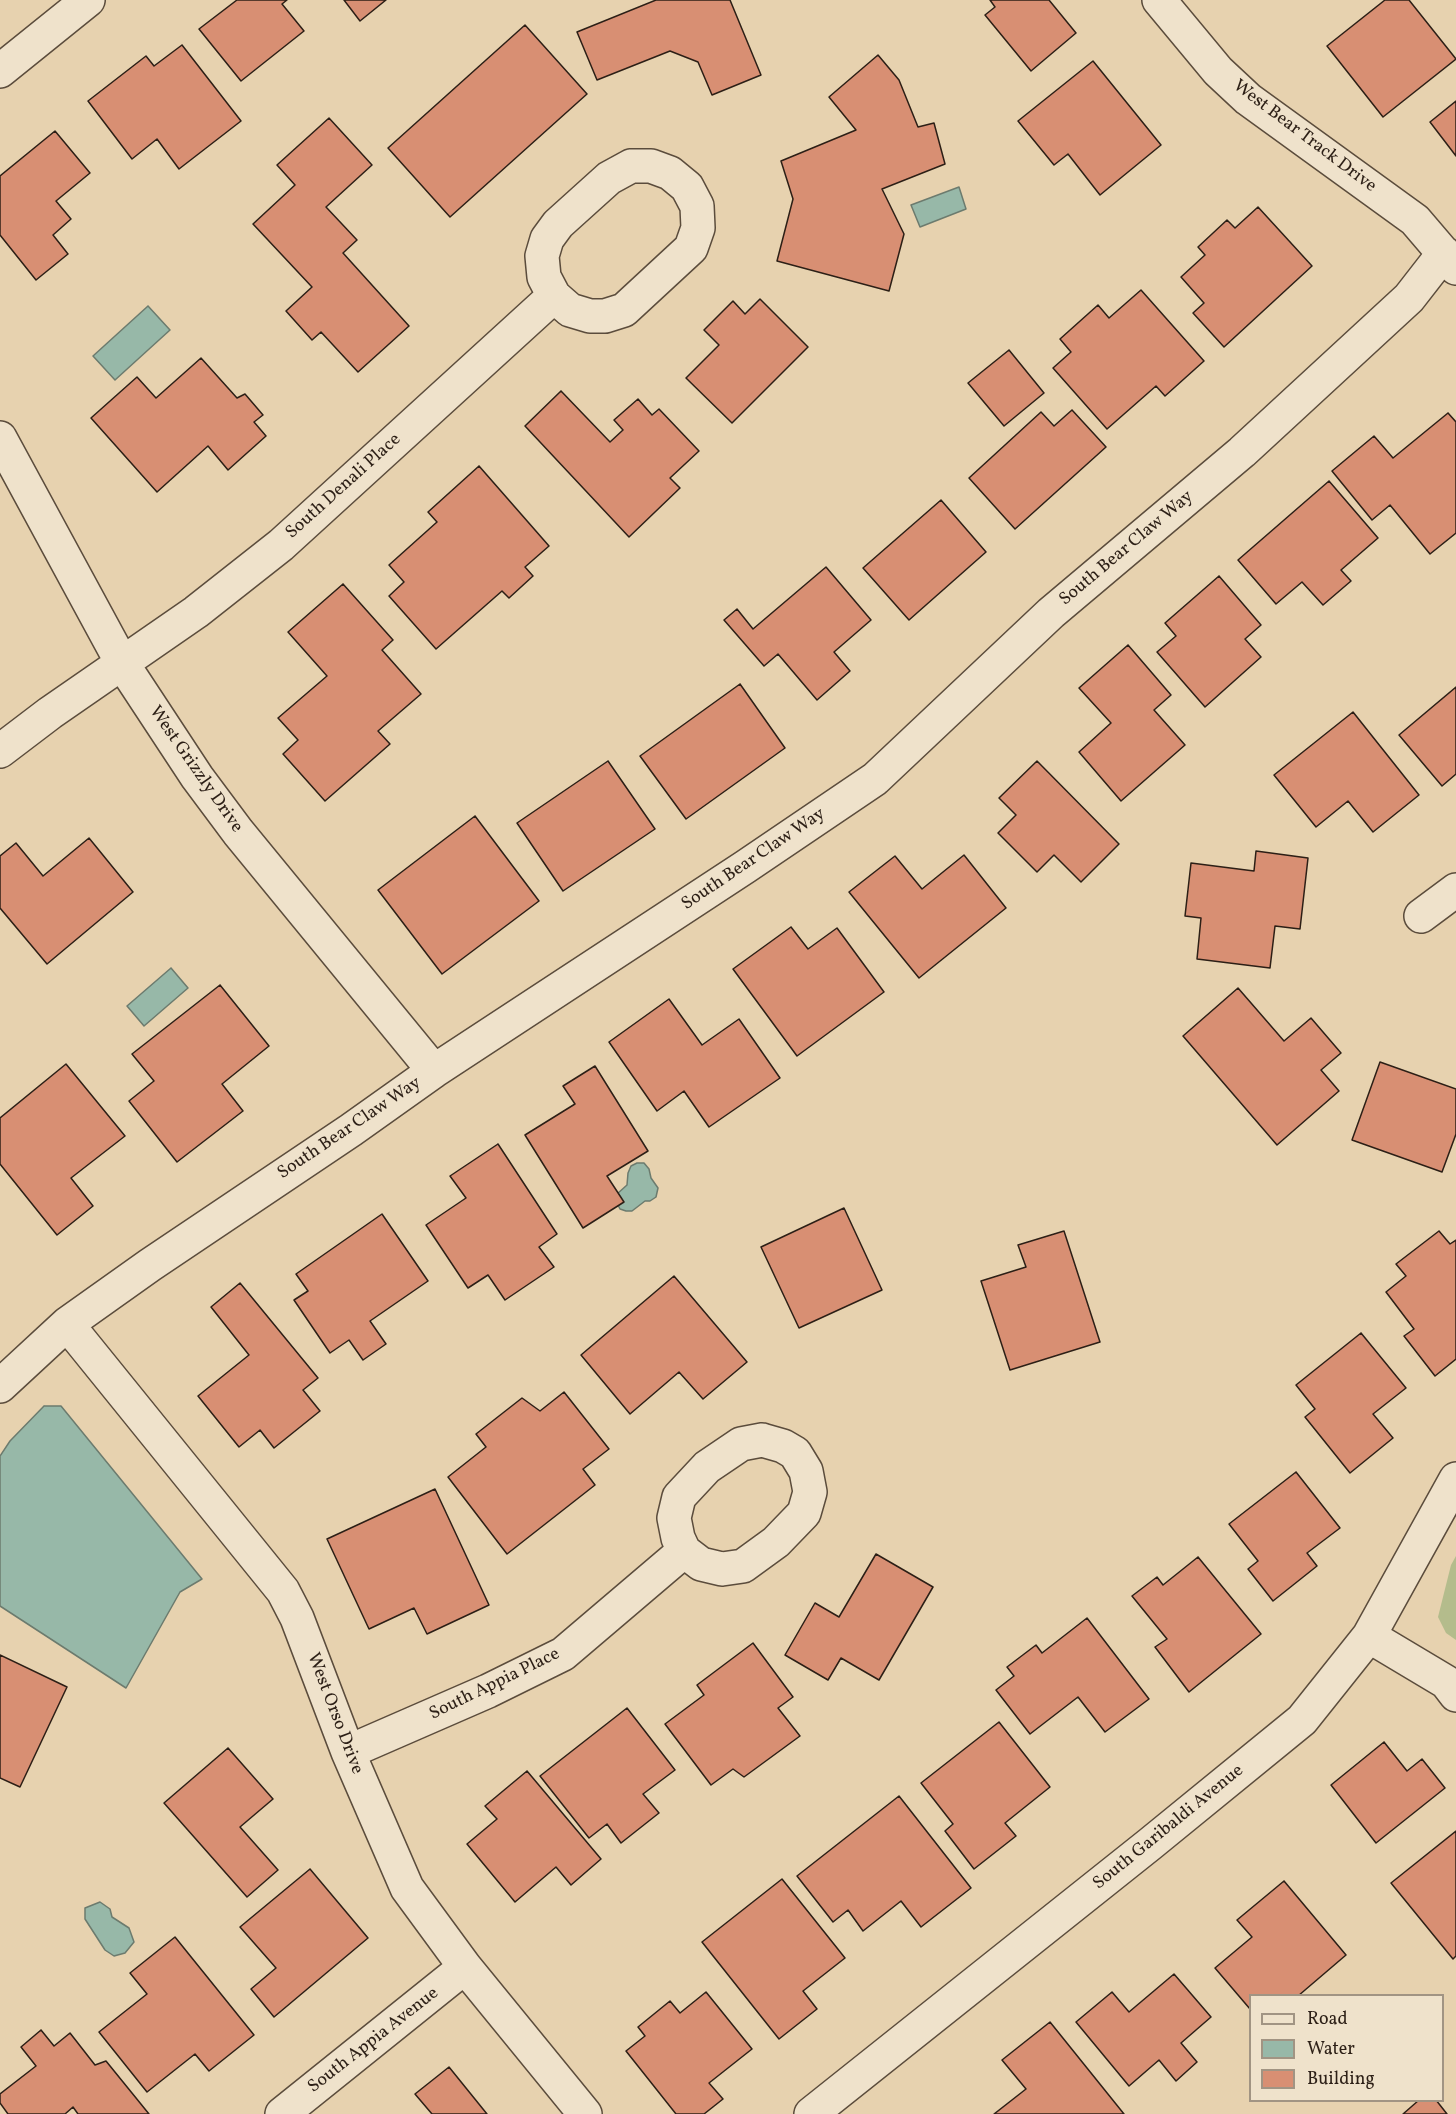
<!DOCTYPE html>
<style>
body{margin:0}
#map{position:relative;width:1456px;height:2114px;overflow:hidden;background:#e7d2af;font-family:Vollkorn,serif}
canvas{display:block}
.legend{position:absolute;left:1249px;top:1994px;width:195px;height:108px;box-sizing:border-box;background:#efe2cb;border:2px solid #a19483;margin:0;padding:8px 10px;list-style:none;font-size:18px;color:#2c1f16}
.legend li{display:flex;align-items:center;gap:12px;height:30px}
.legend b{width:30px;border:2px solid #a19483}
</style>
<div id="map">
<canvas width="1456" height="2114"></canvas>
<ul class="legend">
<li><b style="height:8px;background:#efe2cb"></b>Road</li>
<li><b style="height:16px;background:#97b8a8"></b>Water</li>
<li><b style="height:16px;background:#d88f73"></b>Building</li>
</ul>
</div>
<script>
const g = document.querySelector('canvas').getContext('2d');
g.lineJoin = 'round';
function fillPath(path, color) { g.fillStyle = color; g.fill(path, 'evenodd'); }
const toPath = rows => new Path2D(rows.map(r => 'M' + r).join(''));
function strokePath(path, color, width, dash) { g.strokeStyle = color; g.lineWidth = width; g.lineCap = dash ? 'butt' : 'round'; g.setLineDash(dash || []); g.stroke(path); }
function write(font, color, halo, rows, align = 'center') {
  g.font = font + ' Vollkorn,serif'; g.lineWidth = 6; g.setLineDash([]); g.textBaseline = 'middle'; g.strokeStyle = halo; g.fillStyle = color; for (const [text, x, y, turn = 0] of rows) {
    g.save(); g.translate(x, y); g.rotate((+turn || 0) * Math.PI / 180); g.textAlign = isNaN(turn) ? turn : align; if (halo) g.strokeText(text, 0, 0); g.fillText(text, 0, 0); g.restore();
  }
}
fillPath(toPath([
 [1456,1556,1456,1640,1446,1633,1438,1617,1451,1565]
]), '#b4bc8c');
const water = toPath([
 [959,187,966,209,920,227,911,205,959,187],
 [148,306,170,330,115,380,93,356,148,306],
 [171,968,188,988,144,1026,127,1006,171,968],
 [637,1163,644,1163,649,1169,651,1178,658,1188,656,1197,650,1201,645,1201,632,1211,626,1211,620,1209,616,1201,617,1194,627,1185,628,1173,631,1166,637,1163],
 [44,1406,61,1406,202,1579,180,1592,126,1688,0,1606,0,1456,10,1441,44,1406],
 [100,1902,110,1909,112,1917,129,1928,134,1942,125,1953,114,1956,105,1950,85,1919,85,1908,100,1902]
]);
fillPath(water, '#97b8a8');
strokePath(water, '#6c7b6e', 1.5);
const building = toPath([
 [237,0,287,0,282,4,304,31,241,81,199,29,237,0],
 [344,0,386,0,360,21,344,0],
 [656,0,730,0,761,75,712,95,698,62,670,51,597,80,577,32,656,0],
 [990,0,1049,0,1076,33,1031,71,985,15,995,7,990,0],
 [1385,0,1409,0,1456,59,1383,117,1327,46,1385,0],
 [525,25,587,94,450,217,388,148,525,25],
 [182,45,241,121,179,169,157,139,132,159,88,101,146,56,154,66,182,45],
 [878,55,899,80,918,127,934,123,945,164,882,189,904,234,889,291,777,261,793,199,781,161,856,130,829,97,878,55],
 [1093,61,1161,145,1100,195,1068,154,1054,165,1018,121,1093,61],
 [1456,101,1456,156,1430,122,1456,101],
 [329,118,372,165,326,207,357,240,343,253,409,326,358,372,321,332,312,340,286,311,312,287,253,224,295,185,277,165,329,118],
 [55,131,90,173,56,201,71,219,53,235,68,254,36,280,0,235,0,176,55,131],
 [1258,207,1312,266,1224,347,1193,313,1204,303,1181,277,1205,255,1198,247,1227,220,1235,228,1258,207],
 [1141,290,1204,361,1165,396,1156,386,1107,429,1053,368,1071,352,1060,339,1098,305,1109,318,1141,290],
 [760,299,808,347,732,423,686,378,719,345,704,330,733,301,745,314,760,299],
 [1009,350,1044,393,1004,426,968,383,1009,350],
 [201,358,237,398,245,394,263,415,254,422,266,436,228,470,208,446,157,492,91,418,137,377,156,398,201,358],
 [561,391,610,442,623,430,614,420,638,399,652,415,659,409,699,451,670,478,680,488,629,537,525,426,561,391],
 [1072,410,1106,447,1015,529,969,478,1041,412,1054,426,1072,410],
 [1448,413,1456,422,1456,533,1430,554,1390,505,1372,520,1332,471,1374,436,1393,458,1448,413],
 [479,466,549,546,525,567,533,576,509,598,502,591,436,649,389,596,404,582,389,565,437,522,428,512,479,466],
 [1329,481,1378,538,1341,570,1351,581,1323,605,1302,582,1276,604,1238,560,1329,481],
 [941,500,986,552,909,620,863,568,941,500],
 [826,567,871,620,834,652,850,671,817,700,778,654,764,666,724,620,737,609,753,629,826,567],
 [1219,576,1261,625,1245,639,1261,657,1205,707,1157,652,1176,636,1165,623,1219,576],
 [343,584,393,640,382,650,421,694,378,731,390,744,325,801,283,754,298,740,278,718,327,676,288,632,343,584],
 [1128,645,1171,695,1154,710,1185,745,1121,801,1079,752,1111,723,1079,688,1128,645],
 [740,684,785,748,686,819,640,756,740,684],
 [1456,687,1456,774,1442,786,1399,735,1456,687],
 [1353,712,1419,795,1373,832,1348,801,1316,827,1274,775,1353,712],
 [608,761,655,829,563,891,517,823,608,761],
 [1037,761,1119,844,1081,882,1054,855,1037,872,998,833,1016,815,999,798,1037,761],
 [475,816,539,901,442,974,378,890,475,816],
 [89,838,133,892,47,964,0,908,0,856,16,843,43,876,89,838],
 [1256,851,1308,858,1300,929,1275,926,1270,968,1197,959,1201,918,1185,916,1191,863,1254,871,1256,851],
 [964,855,1006,908,919,978,849,892,895,856,922,889,964,855],
 [791,927,808,949,837,928,884,992,797,1056,733,969,791,927],
 [220,985,269,1046,222,1084,243,1111,177,1162,129,1101,154,1081,132,1054,220,985],
 [1238,988,1284,1041,1311,1018,1341,1053,1321,1070,1339,1091,1277,1145,1183,1036,1238,988],
 [669,999,702,1045,739,1019,780,1078,709,1127,684,1091,657,1111,609,1042,669,999],
 [1380,1062,1456,1089,1456,1134,1442,1172,1352,1140,1380,1062],
 [66,1064,125,1136,71,1178,93,1206,57,1235,0,1164,0,1118,66,1064],
 [595,1066,648,1151,607,1176,624,1202,583,1228,525,1135,575,1104,563,1086,595,1066],
 [498,1144,557,1234,539,1247,554,1267,505,1300,488,1275,468,1288,426,1225,466,1198,450,1176,498,1144],
 [844,1208,882,1290,799,1328,761,1247,844,1208],
 [382,1214,428,1281,370,1321,386,1344,363,1360,349,1340,330,1353,294,1300,308,1291,296,1274,382,1214],
 [1064,1231,1100,1342,1010,1370,981,1281,1026,1267,1018,1245,1064,1231],
 [1439,1231,1450,1244,1456,1240,1456,1359,1435,1376,1404,1336,1414,1329,1386,1292,1406,1276,1396,1264,1439,1231],
 [674,1276,747,1362,703,1399,679,1372,630,1414,581,1355,674,1276],
 [240,1283,318,1378,303,1390,320,1411,274,1448,260,1430,239,1447,198,1396,249,1355,211,1307,240,1283],
 [1361,1333,1406,1388,1373,1414,1393,1438,1350,1473,1305,1417,1315,1409,1296,1385,1361,1333],
 [564,1392,609,1449,583,1469,595,1485,507,1554,448,1477,486,1447,476,1434,522,1398,540,1411,564,1392],
 [1296,1472,1340,1528,1307,1553,1317,1566,1273,1601,1248,1569,1258,1561,1229,1524,1296,1472],
 [435,1489,489,1605,427,1634,414,1608,369,1629,327,1539,435,1489],
 [876,1554,933,1587,879,1680,841,1658,828,1680,785,1655,815,1603,839,1617,876,1554],
 [1198,1557,1261,1634,1189,1692,1155,1647,1167,1639,1132,1596,1157,1577,1163,1585,1198,1557],
 [1087,1618,1149,1699,1105,1732,1078,1697,1030,1734,996,1690,1014,1676,1007,1667,1036,1645,1042,1653,1087,1618],
 [753,1643,793,1697,778,1708,800,1736,744,1777,733,1769,711,1785,665,1724,704,1695,697,1685,753,1643],
 [0,1655,67,1687,20,1787,0,1778,0,1655],
 [627,1708,675,1770,643,1794,659,1813,621,1843,607,1824,589,1838,540,1776,627,1708],
 [999,1722,1050,1787,1005,1823,1016,1836,974,1869,945,1831,953,1824,921,1783,999,1722],
 [1384,1742,1407,1771,1422,1759,1445,1788,1376,1843,1331,1785,1384,1742],
 [228,1748,273,1799,240,1827,278,1870,247,1897,164,1803,228,1748],
 [527,1771,601,1859,571,1885,556,1867,515,1902,467,1844,497,1819,485,1806,527,1771],
 [899,1796,971,1888,921,1927,901,1901,863,1931,848,1910,833,1922,797,1876,899,1796],
 [1456,1831,1456,1956,1453,1959,1391,1883,1456,1831],
 [310,1869,368,1938,274,2017,251,1989,276,1968,240,1927,310,1869],
 [782,1879,845,1958,803,1991,817,2009,779,2039,702,1942,782,1879],
 [1284,1881,1346,1955,1298,1996,1250,1996,1250,2009,1215,1968,1252,1937,1237,1920,1284,1881],
 [175,1937,254,2035,209,2071,195,2054,147,2092,99,2032,147,1994,130,1973,175,1937],
 [1174,1974,1211,2017,1181,2043,1197,2062,1176,2081,1159,2060,1129,2086,1076,2022,1112,1992,1129,2012,1174,1974],
 [706,1992,752,2049,709,2083,723,2099,704,2114,676,2114,626,2051,645,2036,638,2027,670,2001,680,2013,706,1992],
 [1050,2022,1124,2114,994,2114,1026,2089,1002,2060,1050,2022],
 [41,2030,54,2046,70,2033,95,2065,106,2061,149,2114,78,2114,73,2107,65,2114,8,2114,0,2103,0,2094,36,2066,21,2047,41,2030],
 [449,2067,487,2114,432,2114,415,2094,449,2067],
 [1419,2100,1436,2100,1447,2114,1403,2114,1419,2100]
]);
fillPath(building, '#d88f73');
strokePath(building, '#2c1f16', 1.5);
const minor = toPath([
 [1159,0,1218,71,1248,99,1415,220,1456,268],
 [0,71,88,0],
 [631,166,651,166,670,173,687,187,697,206,698,228,691,248,624,310,605,316,590,316,570,310,554,296,544,277,542,256,547,239,558,224,609,178,631,166],
 [0,438,122,663,197,777,238,832,434,1071],
 [0,751,50,713,196,612,281,545,554,296],
 [1421,916,1456,890],
 [67,1324,283,1591,297,1618,348,1752,407,1888,465,1967,585,2114],
 [0,1386,67,1324,150,1265,351,1130,434,1071,745,867,875,779,1051,613,1242,452,1409,298,1444,253],
 [762,1440,783,1446,795,1453,806,1471,810,1492,804,1513,776,1542,743,1566,722,1569,701,1564,684,1551,678,1538,674,1518,679,1497,707,1467,741,1444,762,1440],
 [1369,1636,1446,1682,1456,1695],
 [348,1752,488,1691,563,1654,684,1551],
 [282,2114,465,1967],
 [811,2114,1150,1844,1302,1720,1369,1636,1456,1479]
]);
strokePath(minor, '#5b4c3c', 36);
strokePath(minor, '#efe2cb', 33);
write('18px', '#2c1f16', '#efe2cb', [
 ["West Bear Track Drive",1304,137,37],
 ["South Denali Place",344,487,-42],
 ["South Bear Claw Way",1127,549,-40],
 ["West Grizzly Drive",195,770,55],
 ["South Bear Claw Way",754,860,-34],
 ["South Bear Claw Way",350,1129,-34],
 ["South Appia Place",495,1685,-26],
 ["West Orso Drive",334,1714,69],
 ["South Garibaldi Avenue",1169,1828,-39],
 ["South Appia Avenue",374,2041,-38]
]);
</script>
